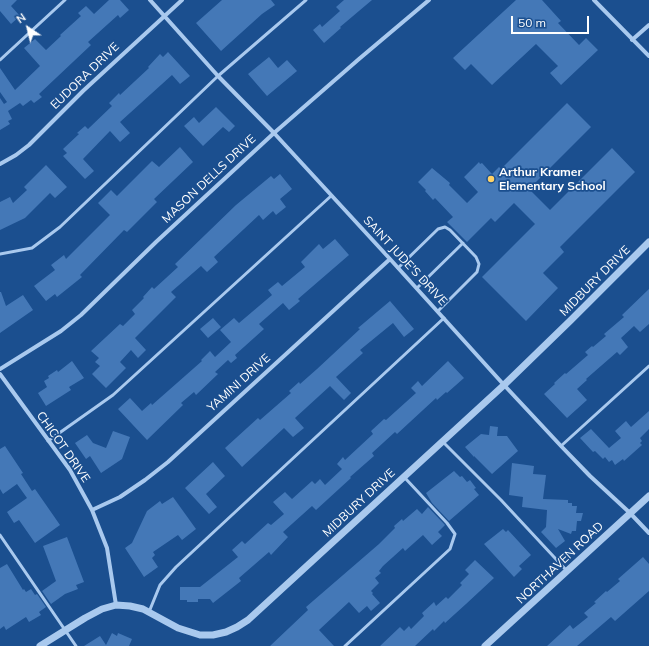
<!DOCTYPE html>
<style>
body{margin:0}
#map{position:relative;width:649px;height:646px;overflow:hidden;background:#1b4f8f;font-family:Mulish,sans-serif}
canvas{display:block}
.north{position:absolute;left:8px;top:8px;width:40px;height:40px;-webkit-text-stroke:3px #1b4f8f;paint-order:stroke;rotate:325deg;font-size:11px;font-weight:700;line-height:16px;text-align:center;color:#fff}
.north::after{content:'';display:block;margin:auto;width:14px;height:18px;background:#fff;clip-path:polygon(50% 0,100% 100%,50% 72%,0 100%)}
.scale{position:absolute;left:511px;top:16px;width:78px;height:18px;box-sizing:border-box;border:2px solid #fff;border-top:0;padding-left:5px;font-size:12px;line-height:14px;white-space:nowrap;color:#fff;-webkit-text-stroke:3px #1b4f8f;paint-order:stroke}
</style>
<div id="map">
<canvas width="649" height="646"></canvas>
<div class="north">N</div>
<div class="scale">50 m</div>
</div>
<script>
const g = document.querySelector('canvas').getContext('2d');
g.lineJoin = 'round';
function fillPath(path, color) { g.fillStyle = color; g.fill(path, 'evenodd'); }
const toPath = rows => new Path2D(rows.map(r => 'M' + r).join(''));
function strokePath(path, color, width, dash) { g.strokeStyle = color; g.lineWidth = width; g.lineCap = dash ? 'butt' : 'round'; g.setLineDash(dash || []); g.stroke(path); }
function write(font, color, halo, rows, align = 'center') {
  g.font = font + ' Mulish,sans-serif'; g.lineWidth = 3.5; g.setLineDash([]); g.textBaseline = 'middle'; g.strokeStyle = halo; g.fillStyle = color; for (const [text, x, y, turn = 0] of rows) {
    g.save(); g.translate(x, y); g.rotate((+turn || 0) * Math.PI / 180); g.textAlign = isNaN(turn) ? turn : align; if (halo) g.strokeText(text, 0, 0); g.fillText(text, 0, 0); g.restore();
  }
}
fillPath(toPath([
 [0,0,17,0,11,6,20,16,11,24,0,11],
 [109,0,120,0,129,10,120,18,118,15,88,42,91,45,39,94,42,97,34,103,31,100,23,106,20,103,8,111,12,119,8,121,10,124,0,130,0,98,4,104,7,102,0,92,0,68,15,90,40,66,24,48,35,39,46,50,61,36,60,35,81,16,78,13,86,6,94,14],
 [222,0,271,0,275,5,262,14,221,51,196,23],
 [344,0,372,0,340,27,341,28,324,43,313,30,320,24,322,27,340,11,336,7],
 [516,0,542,0,561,21,558,23,579,45,586,38,598,50,561,85,550,73,558,66,536,44,492,85,471,64,465,70,453,58],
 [168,52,190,76,180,84,172,75,120,122,130,133,120,142,110,131,83,159,94,171,85,179,63,156,67,153,63,149,79,134,77,133,85,126,88,129,112,106,109,103,119,93,120,95,149,68,148,67,160,54,163,57],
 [269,57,278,68,287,60,297,71,267,96,248,74],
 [567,103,591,127,529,189,550,210,612,148,635,172,560,247,564,252,543,273,558,288,526,321,482,277,535,224,514,203,495,222,491,218,467,242,447,222,453,217,435,198,433,200,425,191,426,190,418,182,432,168,450,183,449,185,467,203,478,192,464,177,479,162,480,164,482,163,492,174,499,167,501,169],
 [216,107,235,126,229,132,223,127,203,146,184,126,194,117,199,123],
 [180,147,193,162,154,199,157,202,127,232,124,230,80,275,82,277,57,297,55,294,46,301,34,286,55,270,51,265,64,255,66,259,110,215,98,203,111,190,117,196,152,161,159,167],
 [46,165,67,187,55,198,50,193,25,218,0,230,0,202,10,197,13,203,27,190,24,187],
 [280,174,292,189,280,199,286,207,276,215,273,211,263,220,259,215,214,257,218,262,207,272,201,266,171,292,176,297,135,338,146,350,138,358,131,350,120,362,126,368,106,388,92,374,100,366,95,362,99,358,91,351,120,324,123,326,135,314,132,310,144,298,143,297,152,287,154,289,178,267,175,264,236,205,271,176,274,179],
 [335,239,349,255,298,299,300,301,289,310,283,303,259,324,264,329,235,355,237,358,231,363,228,360,215,372,218,374,196,395,194,392,181,403,183,405,147,440,118,409,130,398,142,411,151,403,152,405,202,361,201,360,210,351,215,357,231,342,220,330,234,318,239,323,272,295,268,290,278,282,282,286,305,267,301,262,319,244,323,249],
 [649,289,649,324,640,332,634,326,621,338,628,347,620,355,617,352,586,379,587,380,577,389,587,400,567,418,544,394,555,384,554,383,565,373,566,374,588,355,585,352,592,346,593,347,606,336,604,334,624,317,622,315],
 [0,292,1,292,6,306,23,295,33,310,0,333],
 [390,301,414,329,404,337,393,323,360,350,363,353,336,377,351,393,344,400,330,386,295,418,304,428,293,437,284,428,242,467,225,448,258,418,260,420,291,393,289,391,299,382,300,384,317,369,360,329,358,328],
 [213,318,221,327,208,338,200,329],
 [72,361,84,378,69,387,71,390,46,406,38,393,47,387,44,381,49,378,48,376,57,370,58,372],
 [448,361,464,378,447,393,446,392,437,400,436,398,397,434,395,432,372,453,374,456,350,477,351,478,316,510,312,506,283,532,288,537,271,555,269,552,239,578,241,581,213,603,210,599,198,599,198,602,187,602,187,600,180,600,180,587,200,587,238,557,232,550,242,541,245,544,268,523,271,525,284,514,273,502,285,492,292,499,312,481,315,484,320,479,325,485,342,469,337,464,343,457,345,460,373,434,371,431,384,419,386,420,416,393,411,388,418,381,422,386],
 [649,411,649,429,640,438,642,441,640,443,642,445,624,461,623,459,615,465,612,460,609,462,605,457,603,459,595,451,593,452,580,438,591,429,609,448,621,438,615,431,626,421,631,427],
 [490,426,498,427,497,436,507,436,518,451,492,474,474,456,474,457,465,447,481,434,489,435],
 [113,431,130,437,122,459,101,473,90,456,86,459,75,443,87,435,93,443,106,448],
 [5,446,23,473,21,474,32,491,35,489,60,525,35,543,19,520,14,523,7,512,27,498,17,484,3,494,0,489,0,449],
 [213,462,225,476,206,494,217,507,209,514,185,488],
 [512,463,534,466,533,474,546,475,543,499,568,500,568,503,572,503,572,506,577,506,576,513,583,513,581,521,577,521,576,531,572,531,571,534,558,529,565,541,556,548,541,532,546,527,547,510,522,507,523,497,509,495],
 [454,471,460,477,462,476,467,482,470,480,476,488,474,489,479,495,449,521,432,503,426,493],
 [173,497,196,529,182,540,178,535,153,552,155,555,152,558,158,567,144,577,125,548,132,543,147,511,160,501,162,504],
 [428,507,445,525,438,532,442,536,432,545,423,535,405,551,403,548,383,566,379,571,381,573,375,578,379,583,371,591,373,593,372,594,380,603,371,611,367,606,359,613,349,602,319,630,334,646,270,646,308,610,306,607,379,544,395,528,394,526,402,519,403,521,417,509,422,514],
 [503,529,506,532,508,530,531,555,519,566,522,569,514,577,484,544],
 [67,537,84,582,76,585,78,589,65,594,51,604,42,591,56,581,43,546],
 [643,557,649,564,649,591,615,621,611,617,577,646,547,646,570,625,573,629,588,617,584,613,596,603,594,602,606,591,607,592,620,581,618,579],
 [475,560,494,578,466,604,445,623,444,621,434,631,433,629,415,646,380,646,400,627,404,631,409,626,411,629,424,616,422,613,434,602,436,606,446,597,448,599,462,585,460,583,469,574,465,570],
 [7,564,23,590,24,589,26,592,31,589,35,595,37,594,46,607,39,612,41,615,29,622,26,617,6,630,4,626,0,629,0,568],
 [112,633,117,636,118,633,132,639,129,646,84,646,100,636,106,645]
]), '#4478b7');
strokePath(toPath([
 [0,60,65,0],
 [0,254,32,248,60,227,218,76,306,0],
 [398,268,438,229,445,227,450,230,476,257,479,264,477,272,438,311],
 [417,288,463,243],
 [48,441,113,395,331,196],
 [442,441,501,500,567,571],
 [561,446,649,366],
 [0,535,76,646],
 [149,612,160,585,176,567,444,318],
 [345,646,450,549,455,534,447,523,405,478]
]), '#a9c9ee', 3);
strokePath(toPath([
 [150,0,218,76,274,133,390,259,504,385,561,446,590,476,630,513,649,533],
 [594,0,649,56],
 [632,40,649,25],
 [0,164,16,155,29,145,83,91,182,0],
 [0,369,61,331,81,315,156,242,274,133,359,59,429,0],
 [0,374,70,470,92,510,107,548,116,605],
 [92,510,120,497,145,480,168,462,390,259]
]), '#a9c9ee', 4);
strokePath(toPath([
 [40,646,85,618,102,609,116,605,130,606,143,609,178,628,200,635,213,635,226,632,237,627,248,620,504,385,571,320,649,242],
 [485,646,649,496]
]), '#a9c9ee', 7);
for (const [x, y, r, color] of [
 [491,179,4,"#ffd166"]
]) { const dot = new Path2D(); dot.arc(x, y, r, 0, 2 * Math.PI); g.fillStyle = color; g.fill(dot); strokePath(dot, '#1b4f8f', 1.5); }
write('12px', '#fff', '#1b4f8f', [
 ["EUDORA DRIVE",85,76,-44],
 ["MASON DELLS DRIVE",209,179,-43],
 ["SAINT JUDE'S DRIVE",405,261,47],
 ["MIDBURY DRIVE",595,281,-45],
 ["YAMINI DRIVE",239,383,-42],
 ["CHICOT DRIVE",63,447,55],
 ["MIDBURY DRIVE",359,503,-43],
 ["NORTHAVEN ROAD",560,563,-43]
]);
write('bold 12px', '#fff', '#1b4f8f', [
 ["Arthur Kramer",499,172],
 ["Elementary School",499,186]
], 'left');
</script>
